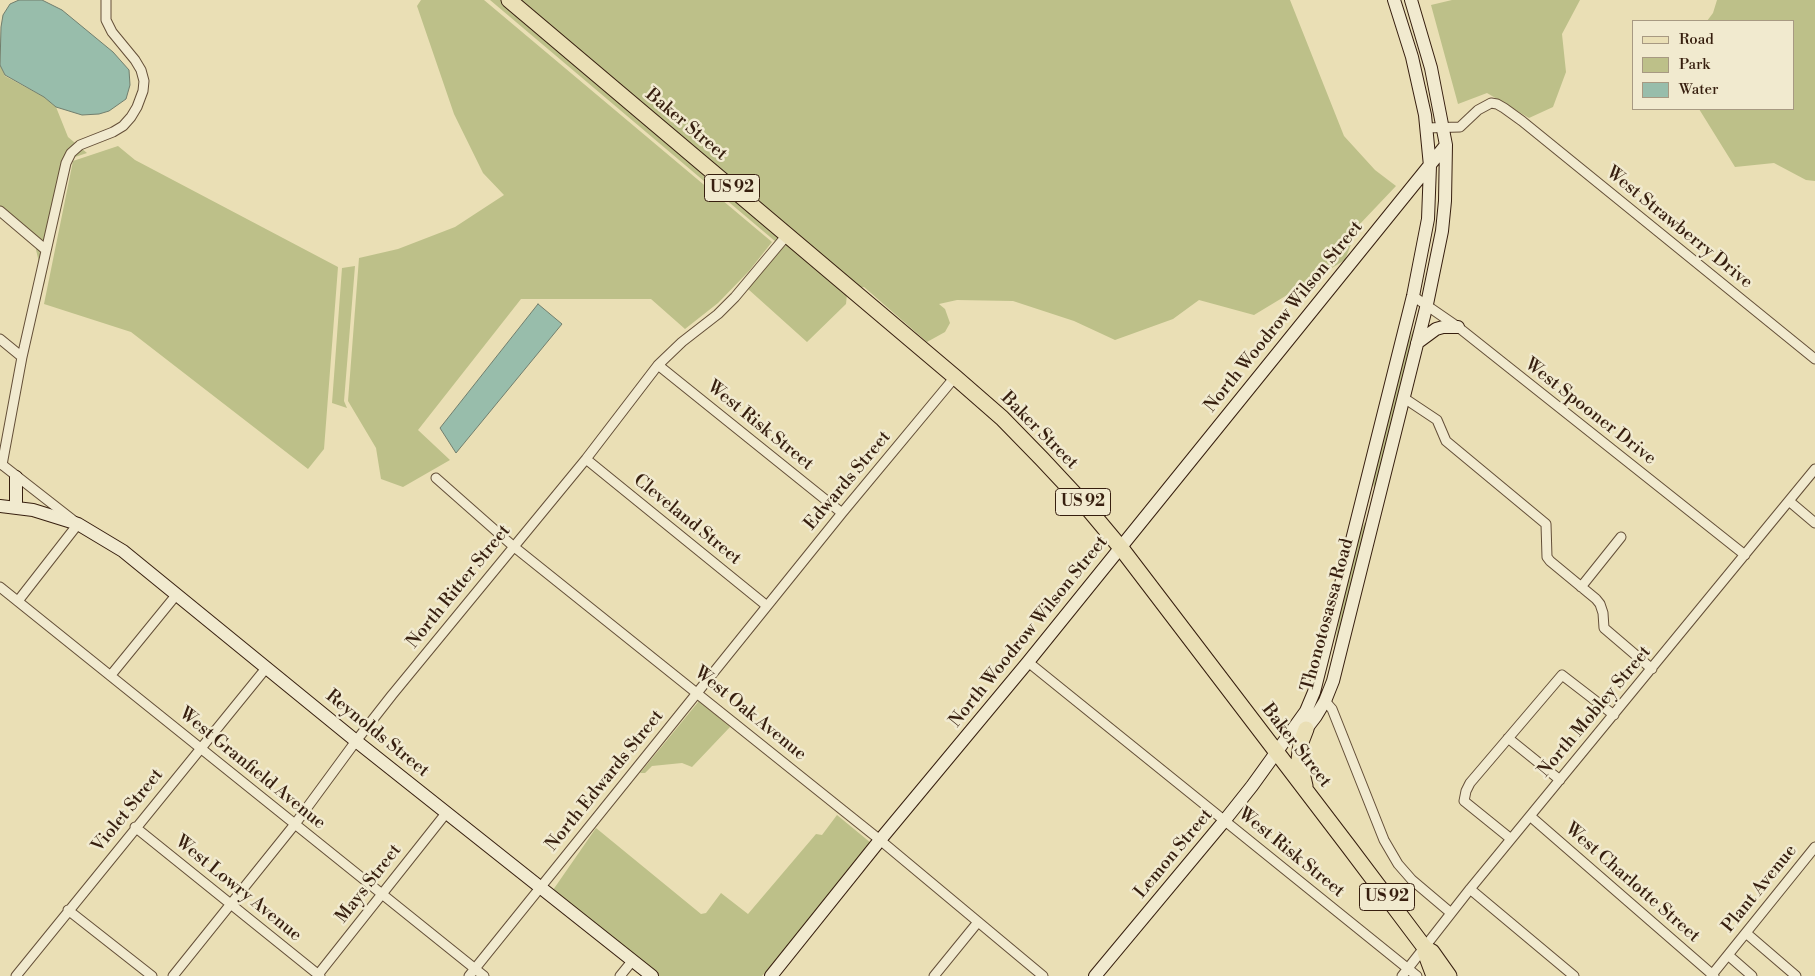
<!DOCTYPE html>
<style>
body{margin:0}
#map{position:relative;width:1815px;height:976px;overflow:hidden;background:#eadfb5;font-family:"Libre Bodoni",serif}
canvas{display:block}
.legend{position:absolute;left:1632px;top:20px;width:162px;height:90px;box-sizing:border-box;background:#f1eacf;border:1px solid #a79982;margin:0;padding:6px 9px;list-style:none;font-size:15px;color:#371f0f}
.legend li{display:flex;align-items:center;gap:10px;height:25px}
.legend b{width:25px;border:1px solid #a79982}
</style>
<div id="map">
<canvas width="1815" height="976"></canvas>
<ul class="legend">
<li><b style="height:6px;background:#eadfb5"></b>Road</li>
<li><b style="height:14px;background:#bdc089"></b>Park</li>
<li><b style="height:14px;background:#98bdab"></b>Water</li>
</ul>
</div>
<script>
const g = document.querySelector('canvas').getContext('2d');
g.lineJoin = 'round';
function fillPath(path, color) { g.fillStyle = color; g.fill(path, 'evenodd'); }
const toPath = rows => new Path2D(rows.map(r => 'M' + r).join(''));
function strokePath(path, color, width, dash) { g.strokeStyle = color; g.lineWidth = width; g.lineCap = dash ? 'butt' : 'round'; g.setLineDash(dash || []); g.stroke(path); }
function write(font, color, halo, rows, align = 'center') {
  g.font = font + ' "Libre Bodoni",serif'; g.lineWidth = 5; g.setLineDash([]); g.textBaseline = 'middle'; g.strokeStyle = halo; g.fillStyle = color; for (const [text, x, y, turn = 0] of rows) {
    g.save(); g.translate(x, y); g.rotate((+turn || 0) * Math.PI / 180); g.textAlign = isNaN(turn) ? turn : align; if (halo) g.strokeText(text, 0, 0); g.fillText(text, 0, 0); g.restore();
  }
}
fillPath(toPath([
 [421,0,484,0,772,242,749,271,718,303,685,329,651,299,521,299,418,430,450,460,403,487,381,479,376,448,348,401,359,258,398,249,455,227,504,195,483,173,454,114,417,6],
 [490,0,502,0,781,236,776,242],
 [516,0,1290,0,1344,136,1375,170,1396,186,1358,226,1345,260,1254,315,1199,300,1173,319,1115,340,1074,321,1013,301,957,300,939,304,945,309,950,323,945,332,927,342,864,287,857,288],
 [1452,0,1580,0,1562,34,1566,72,1553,107,1529,118,1487,93,1458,104,1431,5],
 [1717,0,1815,0,1815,181,1806,180,1774,163,1735,167,1699,109,1794,109,1794,21,1707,21,1713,13],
 [0,65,5,76,44,97,56,107,68,137,87,153,72,158,69,161,44,285,35,245,0,213],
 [118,146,135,160,338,267,324,449,308,469,131,332,44,304,73,161],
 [787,241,847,294,846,304,807,342,748,289],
 [355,266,344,401,347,408,332,403,342,268],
 [1414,328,1383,463,1374,488,1373,483,1375,474,1407,344],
 [1365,522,1365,538,1332,662,1340,613,1358,537],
 [699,701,730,727,692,767,682,763,652,766,645,773,640,773],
 [837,815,871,843,784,952,762,976,659,976,553,890,596,828,701,914,706,913,721,893,748,914,816,834,822,835]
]), '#bdc089');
const water = toPath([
 [19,0,42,0,62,10,113,52,129,70,130,85,126,99,109,111,99,114,82,115,56,107,44,97,5,75,0,65,1,27,3,15,10,4,19,0],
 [538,304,562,324,456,453,440,428,538,304]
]);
fillPath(water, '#98bdab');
strokePath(water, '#717e6d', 1);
const street = toPath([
 [1426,128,1460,127,1478,110,1491,103,1497,104,1504,108,1522,121,1815,359],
 [0,211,46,250],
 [1413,296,1458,327,1745,555],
 [0,339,22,357],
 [658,365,842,513],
 [1404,398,1437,420,1446,441,1546,524,1547,557,1550,561,1596,599,1600,604,1603,613,1604,628,1652,669],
 [586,459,767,606],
 [0,463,78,524,18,601],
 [2,465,22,357,66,163,71,153,80,145,113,132,123,126,131,117,137,107,143,91,144,81,141,70,135,60,112,32,106,20,106,0],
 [436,478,513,546,880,840,1043,976],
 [1789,501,1815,523],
 [0,587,484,976],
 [1581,587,1621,537],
 [1028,662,1417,976],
 [111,675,177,594],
 [1325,701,1332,709,1384,840,1398,864,1412,880,1451,913],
 [1508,738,1560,780],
 [1530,816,1714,976],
 [135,827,320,976],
 [1511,839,1464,801,1466,791,1470,783,1562,675,1614,715],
 [1470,889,1574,976],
 [68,910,152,976],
 [1746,933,1796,976],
 [1728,955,1752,976],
 [16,976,267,667],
 [173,976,295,824,356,741,392,695,586,459,658,365,682,342,718,314,735,297,787,235],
 [317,976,447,812],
 [469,976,842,513,955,377],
 [620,976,633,960],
 [934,976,978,922],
 [1402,976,1470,889,1815,469],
 [1711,976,1815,847]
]);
const secondary = toPath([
 [1417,343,1436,329,1443,327,1458,327],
 [0,506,33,510,78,524,123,551,356,741,652,976],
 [16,507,16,477],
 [1299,735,1306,729,1316,716,1325,701,1333,681,1427,304,1442,231,1445,201,1446,145,1431,68,1411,0],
 [771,976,880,840,1028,662,1446,145],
 [1095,976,1225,820,1252,786,1306,711,1314,692,1413,296,1428,219,1430,166,1425,115,1412,57,1394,0]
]);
const primary = toPath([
 [509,0,955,377,1002,418,1042,459,1085,505,1121,548,1349,847,1425,948,1432,952,1449,976],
 [1305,786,1299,760,1301,742,1306,729],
 [1425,952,1434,976]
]);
strokePath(street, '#644f38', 11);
strokePath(secondary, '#371f0f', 14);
strokePath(primary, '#371f0f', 17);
strokePath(street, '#f1eacf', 9);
strokePath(secondary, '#f1eacf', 12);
strokePath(primary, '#eadfb5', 15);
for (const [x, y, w] of [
 [732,188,55],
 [1083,502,55],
 [1387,897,55]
]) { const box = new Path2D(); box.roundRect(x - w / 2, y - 13.5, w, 27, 4); g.fillStyle = '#f1eacf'; g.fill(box); strokePath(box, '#371f0f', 1); }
write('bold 16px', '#371f0f', null, [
 ["US 92",732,188],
 ["US 92",1083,502],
 ["US 92",1387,897]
]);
write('18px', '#371f0f', '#f1eacf', [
 ["Baker Street",686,125,40],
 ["West Strawberry Drive",1679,228,39],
 ["North Woodrow Wilson Street",1284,317,-51],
 ["West Spooner Drive",1590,412,38],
 ["West Risk Street",760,426,39],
 ["Baker Street",1039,431,45],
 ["Edwards Street",848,481,-50],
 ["Cleveland Street",687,520,39],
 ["North Ritter Street",459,587,-51],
 ["Thonotosassa Road",1328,615,-75],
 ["North Woodrow Wilson Street",1029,632,-51],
 ["North Mobley Street",1595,712,-50],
 ["West Oak Avenue",750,714,39],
 ["Reynolds Street",377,734,39],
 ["Baker Street",1296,746,52],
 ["West Granfield Avenue",252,769,39],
 ["North Edwards Street",605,781,-51],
 ["Violet Street",128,811,-51],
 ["West Risk Street",1291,853,39],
 ["Lemon Street",1174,854,-50],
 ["West Charlotte Street",1632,883,41],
 ["Mays Street",369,884,-52],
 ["West Lowry Avenue",238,889,39],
 ["Plant Avenue",1760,889,-51]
]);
</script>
